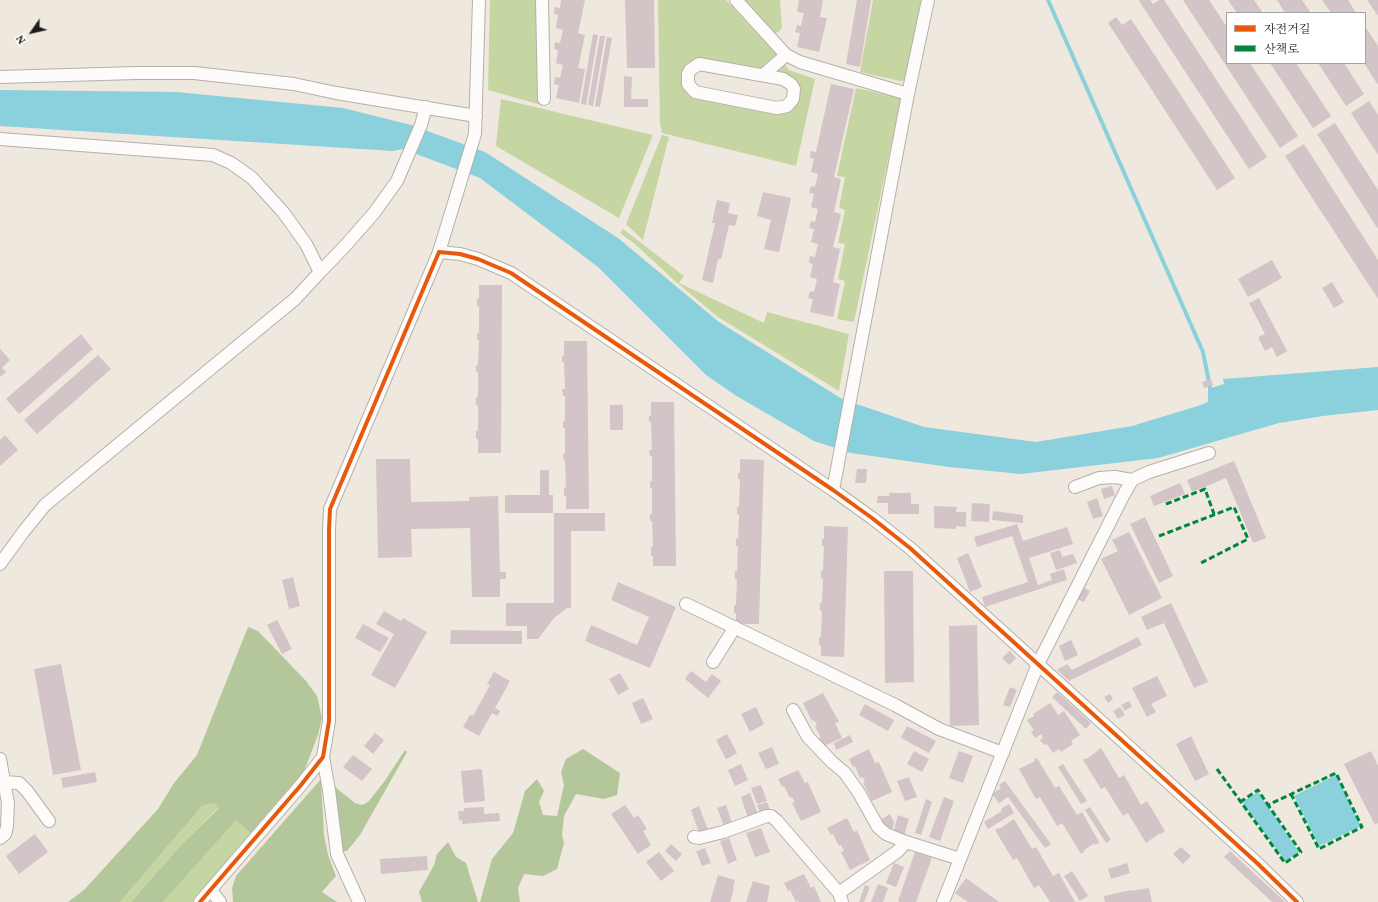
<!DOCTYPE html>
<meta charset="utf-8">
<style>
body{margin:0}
#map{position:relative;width:1378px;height:902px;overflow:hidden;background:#efe8de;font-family:Vollkorn,"Noto Serif KR",serif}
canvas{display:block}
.legend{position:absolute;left:1226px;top:12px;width:140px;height:52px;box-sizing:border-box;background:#fff;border:1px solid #a4a4a4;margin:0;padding:5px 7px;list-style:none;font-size:12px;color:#1c1c1c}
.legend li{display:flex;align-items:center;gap:8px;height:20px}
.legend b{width:20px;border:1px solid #a4a4a4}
.north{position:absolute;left:12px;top:12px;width:40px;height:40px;-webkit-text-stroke:3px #fff;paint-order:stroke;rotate:236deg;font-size:11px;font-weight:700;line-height:16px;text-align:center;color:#1c1c1c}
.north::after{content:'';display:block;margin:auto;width:14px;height:18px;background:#1c1c1c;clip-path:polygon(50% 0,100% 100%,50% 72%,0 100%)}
</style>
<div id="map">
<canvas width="1378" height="902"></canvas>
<ul class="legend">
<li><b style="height:5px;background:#e8590c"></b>자전거길</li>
<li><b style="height:5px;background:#00873e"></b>산책로</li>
</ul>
<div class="north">N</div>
</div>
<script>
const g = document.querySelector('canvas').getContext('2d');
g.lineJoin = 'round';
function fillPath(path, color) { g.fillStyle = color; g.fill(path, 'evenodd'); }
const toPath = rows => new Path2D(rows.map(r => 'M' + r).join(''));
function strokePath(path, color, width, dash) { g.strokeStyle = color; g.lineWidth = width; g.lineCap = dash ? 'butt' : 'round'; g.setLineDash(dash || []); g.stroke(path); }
fillPath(toPath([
 [490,0,539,0,541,105,488,90],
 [658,0,726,0,778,56,762,70,706,60,683,81,774,113,780,113,786,112,798,98,773,73,784,63,789,70,815,79,796,166,662,133,660,124],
 [741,0,780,0,782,27,780,31,773,34],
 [873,0,921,0,906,77,903,81,900,81,860,72],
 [856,88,901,98,854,322,837,319,845,281,838,279,845,244,838,243,845,210,839,208,845,177,837,176],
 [501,99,653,135,619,218,496,146],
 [662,135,669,137,643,240,626,224],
 [623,229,684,276,679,283,764,323,767,312,849,334,839,391,718,317,675,281,635,244,620,233],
 [215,803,218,808,182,844,131,902,120,902,202,806],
 [236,819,252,834,192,902,163,902]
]), '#c6d6a2');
fillPath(toPath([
 [248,627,258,631,306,681,317,696,322,718,318,735,304,771,259,823,252,834,236,820,163,902,131,902,182,844,218,809,215,803,202,806,120,902,68,902,84,890,158,809,174,783,197,755],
 [583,749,620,773,617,795,604,799,576,794,564,816,562,835,564,843,557,869,543,876,524,874,518,888,520,902,480,902,492,859,513,833,525,791,537,779,544,791,539,802,543,815,557,816,564,785,561,772,566,759],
 [405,750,407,752,360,835,347,851,343,851,340,843,335,787,355,803,362,805,368,802,384,782],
 [321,779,324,835,328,855,336,876,322,892,337,902,233,902,232,888,236,876],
 [448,842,456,857,466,863,478,902,422,902,419,892,434,865,437,854]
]), '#b4c79a');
fillPath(toPath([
 [0,90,176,92,343,108,411,125,485,152,618,238,719,322,842,399,924,427,1036,442,1132,426,1198,406,1208,402,1208,389,1224,384,1223,379,1378,367,1378,410,1323,416,1279,423,1158,458,1021,474,949,467,851,453,814,441,735,395,706,375,598,267,480,178,403,149,393,151,0,126],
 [1336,775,1361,826,1319,846,1294,796],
 [1258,792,1299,852,1285,861,1242,802]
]), '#8ad0dd');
strokePath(toPath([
 [1048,0,1203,352,1211,392]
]), '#8ad0dd', 4);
fillPath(toPath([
 [561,0,585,0,578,33,585,35,578,68,585,69,579,103,556,98,559,85,554,84,555,77,560,78,563,65,556,63,558,50,554,49,555,42,560,43,563,30,556,28,558,15,554,14,555,7,560,8],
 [625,0,654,0,655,68,627,68],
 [799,0,823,0,820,17,827,18,819,52,797,47,800,33,795,32,797,25,801,26,804,13,797,12],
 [857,0,871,0,860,67,846,64],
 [1141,0,1150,0,1153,4,1159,0,1164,0,1267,157,1249,169,1139,1],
 [1183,0,1209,0,1227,27,1227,63,1250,63,1298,136,1280,148],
 [1228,0,1254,0,1263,13,1237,13],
 [1277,0,1302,0,1311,13,1285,13],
 [1322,0,1348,0,1356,13,1331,13],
 [1367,0,1378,0,1378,16],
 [1116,17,1122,25,1131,19,1235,178,1217,190,1108,23],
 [1365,26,1378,46,1378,85,1364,63,1365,63],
 [593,34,598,35,586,105,581,104],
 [600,36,605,36,593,106,588,105],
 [607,37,612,38,600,107,595,106],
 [1270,63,1296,63,1331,116,1313,128],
 [1318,63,1344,63,1364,94,1346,106],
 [624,76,632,77,631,99,648,99,648,107,624,107],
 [831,84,854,89,834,177,841,179,834,212,841,214,833,247,840,249,833,282,840,284,833,317,810,312,813,299,808,298,810,291,814,292,817,279,810,277,813,264,809,263,810,256,815,257,818,244,811,242,814,229,809,228,811,221,815,222,818,209,811,207,814,194,809,193,811,186,815,187,818,174,811,172,814,159,810,158,811,151,816,152],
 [1369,101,1378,115,1378,155,1351,113],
 [1335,123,1378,190,1378,229,1317,134],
 [1304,144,1378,260,1378,299,1285,156],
 [763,192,791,198,779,252,764,249,771,220,757,216],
 [717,200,730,203,728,213,738,215,735,226,729,225,721,259,718,259,713,283,702,280,715,223,712,223],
 [1272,260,1282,278,1248,297,1238,279],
 [1332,282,1344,302,1334,308,1322,288],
 [479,285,502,285,501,453,478,453,478,439,476,439,476,431,478,431,478,405,476,405,476,397,478,397,478,372,476,372,476,365,478,365,479,340,477,340,477,333,479,333,479,306,477,306,477,299,479,299],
 [1259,298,1287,351,1277,357,1272,347,1265,351,1258,337,1265,334,1249,303],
 [81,334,93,349,19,414,6,399],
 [564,341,587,341,589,509,566,509,566,496,564,496,564,488,566,487,565,461,564,461,563,454,565,454,565,428,563,428,563,421,565,421,565,396,563,396,562,389,565,389,564,362,562,362,562,356,564,356],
 [0,349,10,360,2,368,6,372,0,377],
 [98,355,111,369,37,434,24,420],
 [1211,379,1213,385,1204,388,1202,382],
 [651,402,674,402,676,566,653,566,653,556,651,556,651,547,653,547,652,521,650,521,650,514,652,514,652,488,650,488,650,481,652,481,652,456,650,456,649,450,652,450,651,422,649,422,649,416,651,415],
 [610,405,623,405,623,430,610,430],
 [5,435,18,450,0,466,0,440],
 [376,459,410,459,411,502,469,501,469,497,498,496,500,572,506,572,506,579,500,579,500,597,472,597,470,528,411,529,412,557,378,558],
 [740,459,764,460,759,624,736,624,736,613,734,613,734,605,736,605,737,579,735,579,735,571,737,571,738,546,736,546,736,538,738,539,739,514,737,514,737,507,739,507,740,480,738,479,738,473,740,473],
 [1234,461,1266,538,1253,543,1226,478,1192,492,1187,480],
 [857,469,867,469,866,483,855,483],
 [540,470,549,470,549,495,553,495,553,513,505,513,505,495,540,495],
 [1180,483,1185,494,1154,506,1150,496],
 [1112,486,1115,495,1104,499,1101,489],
 [889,493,911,493,911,504,919,504,919,514,888,514,888,503,877,503,878,496,889,496],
 [1097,498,1103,516,1093,519,1087,502],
 [972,503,990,504,989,522,971,521],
 [934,506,957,507,956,512,966,512,966,527,956,526,956,529,934,528],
 [993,511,1023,515,1023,523,992,520],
 [554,513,605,513,605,531,571,531,571,608,567,608,554,618,538,639,527,639,527,626,506,626,506,603,554,603],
 [1145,517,1173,576,1159,583,1130,524],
 [1017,524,1023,541,1067,527,1073,544,1029,558,1038,585,1052,580,1050,574,1064,569,1067,580,985,607,982,597,1028,582,1012,536,977,547,974,537],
 [824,526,848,527,844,657,821,656,821,645,819,645,819,637,821,637,822,611,820,611,820,603,822,603,823,578,821,578,821,571,823,571,824,546,822,546,822,539,824,539],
 [1129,532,1162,598,1129,615,1101,559,1118,551,1112,540],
 [1060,550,1062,557,1073,554,1077,563,1056,570,1050,553],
 [968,553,982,587,970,592,957,558],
 [884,571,913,571,914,682,885,683],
 [293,577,300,606,289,609,282,580],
 [618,582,676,607,650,668,585,641,591,625,637,645,649,617,611,600],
 [1083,587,1090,591,1084,602,1077,599],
 [1171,603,1208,682,1194,688,1164,623,1147,630,1141,617],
 [384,611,401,621,403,618,427,632,395,688,371,675,394,634,376,624],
 [277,620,292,649,282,654,267,625],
 [363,624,389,638,380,652,355,638],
 [977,625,979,725,950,726,949,626],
 [451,630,522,631,522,644,450,644],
 [1138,637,1142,645,1069,681,1057,670,1067,664,1072,670],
 [1071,640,1078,655,1065,661,1059,646],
 [1010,651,1016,658,1009,665,1002,658],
 [61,664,81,770,53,775,34,669],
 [691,671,706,682,712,674,721,681,708,698,685,679],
 [494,672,510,681,495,708,500,711,497,716,492,713,479,736,463,727,470,715,473,716,490,685,487,684],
 [620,673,629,689,618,695,609,679],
 [1157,676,1167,696,1151,704,1156,712,1147,717,1132,688],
 [1010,687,1017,690,1010,707,1003,705],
 [1057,692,1091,723,1086,729,1052,697],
 [823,693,839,722,835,723,842,738,822,747,818,739,821,738,815,726,817,725,814,720,812,721,803,703],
 [1110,694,1113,699,1108,703,1104,697],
 [643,698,653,719,641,724,632,703],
 [1129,701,1132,706,1125,711,1121,705],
 [1050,703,1058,715,1064,711,1080,735,1071,741,1073,744,1061,752,1059,749,1053,753,1047,744,1044,745,1040,740,1043,738,1041,734,1035,738,1031,732,1034,730,1027,720,1034,716,1033,714],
 [865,704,894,720,888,731,859,715],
 [756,707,764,724,750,732,741,714],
 [1120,707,1125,715,1118,719,1113,711],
 [907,726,936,741,929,753,901,738],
 [375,733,384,740,373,754,364,746],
 [727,734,737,753,726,759,716,740],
 [850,735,853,742,836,750,834,743],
 [1191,736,1209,774,1195,781,1176,744],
 [772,747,779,764,766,769,758,753],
 [1101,748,1119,778,1124,775,1141,805,1147,801,1165,831,1161,834,1160,833,1146,843,1128,813,1123,816,1105,787,1101,789,1083,760,1086,758,1087,759],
 [869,749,875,763,879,762,892,792,872,801,863,783,865,782,863,777,860,778,855,766,853,767,849,759],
 [914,751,929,759,922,772,907,764],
 [959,751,973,756,963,783,949,778],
 [1371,751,1378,766,1378,823,1375,825,1344,764],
 [353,755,372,769,362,781,343,767],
 [1037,758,1055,788,1059,786,1077,815,1082,812,1099,842,1095,845,1095,843,1084,850,1085,851,1081,854,1062,823,1057,826,1040,797,1036,799,1019,769,1035,761,1034,760],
 [741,764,748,780,735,786,728,770],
 [1063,764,1087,801,1081,804,1058,767],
 [482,769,485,801,464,803,461,771],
 [798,770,805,783,808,782,821,812,801,821,792,803,795,802,792,797,790,798,784,786,782,787,778,779],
 [95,772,97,782,63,788,61,778],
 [909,777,917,797,905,801,897,781],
 [1005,781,1051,844,1045,848,1008,797,999,803,992,794,1001,788,999,785],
 [761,785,767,801,757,804,751,788],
 [750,793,758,814,748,818,741,797],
 [944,797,954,801,940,841,929,837],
 [926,799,932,802,921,835,915,833],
 [767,802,770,810,760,813,757,805],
 [1009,804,1014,813,988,829,984,822,1002,811,1001,809],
 [625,805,634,818,638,815,647,829,643,831,651,845,638,854,611,814],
 [726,805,732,823,724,826,717,808],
 [699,806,708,830,699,833,691,810],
 [484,807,484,814,499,813,500,821,462,824,462,820,459,821,458,811,464,811,464,808],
 [1090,807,1111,840,1106,843,1085,810],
 [890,814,894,822,893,828,887,831,880,820],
 [898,815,909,819,904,836,893,833],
 [847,818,854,832,857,830,870,860,850,870,841,852,844,851,841,845,839,846,833,834,831,835,827,828],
 [1014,819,1032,849,1036,847,1053,876,1059,873,1075,902,1050,902,1039,885,1034,888,1017,858,1013,860,995,830,999,828,999,829],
 [761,828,770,852,755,857,746,833],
 [35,834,48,852,19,874,6,856],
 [729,838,737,860,728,864,720,841],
 [671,844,682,854,676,861,665,851],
 [1181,847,1191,856,1183,864,1173,854],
 [705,848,711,863,702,866,696,851],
 [1230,851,1285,902,1272,902,1224,857],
 [659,852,674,871,661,881,646,862],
 [915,852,932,858,916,902,900,902,898,901],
 [427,856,428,870,381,874,380,859],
 [894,863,904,867,896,887,886,883],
 [1127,863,1130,873,1111,879,1108,869],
 [1072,871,1088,896,1080,901,1064,876],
 [804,874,811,888,814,886,821,902,799,902,798,901,796,902,790,890,788,891,784,883],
 [718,875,735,880,733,889,734,889,730,902,710,902],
 [966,878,999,902,968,902,955,893],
 [753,881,770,886,767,902,746,902],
 [878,884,888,888,883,902,871,902],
 [865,885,870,887,864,902,859,902],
 [1149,888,1152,902,1105,902,1104,896,1131,890,1131,891]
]), '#d2c4c7');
const street = toPath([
 [542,0,544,99],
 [736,0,786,55,800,62,908,94],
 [699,64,783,79,791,84,794,89,793,99,787,106,777,108,695,92,688,84,688,74,690,70,699,64],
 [763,75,786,55],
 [0,77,136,73,194,73,294,84,336,93,476,116],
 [0,139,213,155,231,163,252,178,283,212,306,244,320,272,295,299,45,505,24,531,0,564],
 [439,252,475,134,479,0],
 [320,272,345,246,374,213,397,181,421,125,426,107],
 [1075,487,1099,478,1115,477,1132,480],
 [833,490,908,94,928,0],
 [686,604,895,705,939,729,1003,753],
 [713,662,735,627],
 [793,710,808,737,832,762,845,773,859,793,878,827,886,834,906,842,960,859],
 [323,757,329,790,337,854,359,902],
 [0,759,8,803,7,827,5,834,0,838],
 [4,782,19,783,27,791,49,821],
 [694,837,699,838,723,832,767,816,771,816,777,821,839,893],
 [211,890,220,902],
 [200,902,301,785,323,757,329,721,329,529,330,509,439,252,460,254,478,259,511,273,833,490,872,518,910,548,1257,863,1297,902],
 [842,902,839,893,898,851,906,842],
 [943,902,1038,664,1123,496,1132,480,1149,472,1209,453]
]);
strokePath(street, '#b4b0aa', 14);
strokePath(street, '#fdfcfa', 12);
strokePath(toPath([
 [1166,504,1205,489,1214,514],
 [1159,536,1234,507,1248,539,1199,564],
 [1217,769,1285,863,1301,852,1268,805],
 [1240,802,1258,790,1268,805,1336,773,1362,827,1319,849,1291,794]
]), '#00873e', 3, [6, 3]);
strokePath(toPath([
 [200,902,301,785,323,757,329,721,329,529,330,509,439,252,460,254,478,259,511,273,833,490,872,518,910,548,1257,863,1297,902]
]), '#e8590c', 4);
</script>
